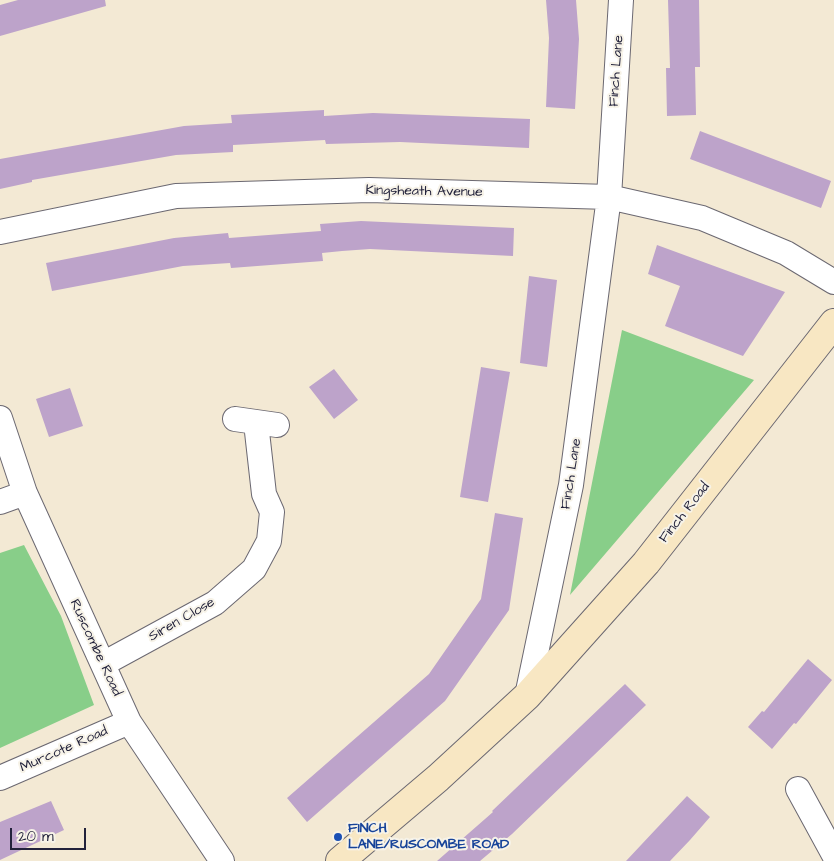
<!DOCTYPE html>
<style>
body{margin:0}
#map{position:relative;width:834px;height:861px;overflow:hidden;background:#f3e9d4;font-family:"Architects Daughter",sans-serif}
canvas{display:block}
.scale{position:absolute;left:10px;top:828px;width:76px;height:22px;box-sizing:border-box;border:2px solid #22223b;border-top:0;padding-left:6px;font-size:15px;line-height:18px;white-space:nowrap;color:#22223b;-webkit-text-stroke:4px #f7f3e8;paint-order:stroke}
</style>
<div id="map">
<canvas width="834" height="861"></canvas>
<div class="scale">20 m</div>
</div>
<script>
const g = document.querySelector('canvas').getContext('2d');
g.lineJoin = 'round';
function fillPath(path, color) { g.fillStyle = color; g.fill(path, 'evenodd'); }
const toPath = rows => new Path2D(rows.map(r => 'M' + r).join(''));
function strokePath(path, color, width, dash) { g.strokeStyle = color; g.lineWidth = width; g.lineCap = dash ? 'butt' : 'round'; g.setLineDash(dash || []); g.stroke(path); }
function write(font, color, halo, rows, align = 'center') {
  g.font = font + ' "Architects Daughter",sans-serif'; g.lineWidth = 4; g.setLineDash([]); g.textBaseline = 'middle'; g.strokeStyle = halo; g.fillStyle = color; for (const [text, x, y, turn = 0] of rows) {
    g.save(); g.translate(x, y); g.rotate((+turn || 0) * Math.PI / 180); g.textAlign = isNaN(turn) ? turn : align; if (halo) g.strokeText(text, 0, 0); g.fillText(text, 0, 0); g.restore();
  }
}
fillPath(toPath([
 [622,330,754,380,570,595],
 [24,545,61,616,94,705,0,748,0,553]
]), '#88ce89');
fillPath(toPath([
 [18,0,105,0,106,6,0,36,0,5],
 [546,0,576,0,579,39,575,109,546,107,549,38],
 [668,0,699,0,700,67,695,67,696,115,667,116,666,68,670,68],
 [324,110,324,116,373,113,530,119,529,148,400,142,326,144,325,140,233,145,233,152,176,155,32,180,32,182,0,189,0,159,184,126,232,123,231,115],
 [700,131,831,181,821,208,690,159],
 [361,221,514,228,513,256,370,249,342,251,322,253,323,261,231,268,230,263,183,266,52,291,46,263,174,238,228,233,229,238,321,231,320,224],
 [657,245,785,292,743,356,665,326,680,286,648,274],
 [529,276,557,280,547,367,520,363],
 [481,367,510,372,488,502,460,497],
 [334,369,358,400,334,419,309,387],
 [70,388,83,426,49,437,36,399],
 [495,513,523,518,509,610,445,701,307,822,287,798,429,674,481,599],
 [808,659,832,680,796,724,794,723,772,749,748,727,762,711,764,712],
 [625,684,646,705,512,834,480,861,437,861,493,812,492,811],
 [687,796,710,817,690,840,670,861,626,861],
 [51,801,64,830,0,860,0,822]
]), '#bda3ca');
const street = toPath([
 [0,232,176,196,369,190,609,197,702,218,786,253,834,282],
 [0,418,25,493,129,722,222,861],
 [235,419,277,425],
 [0,502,25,493],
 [103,664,215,603,254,569,269,541,272,512,264,494,256,423],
 [527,696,571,485,609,197,621,0],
 [0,778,129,722],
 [798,789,834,855]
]);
const secondary = toPath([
 [340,861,438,778,527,696,646,563,834,323]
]);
strokePath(street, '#6b6871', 26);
strokePath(secondary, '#6b6871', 30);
strokePath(street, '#fff', 24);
strokePath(secondary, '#f8e7c3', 28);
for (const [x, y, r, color] of [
 [338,837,5,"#1a4fb4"]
]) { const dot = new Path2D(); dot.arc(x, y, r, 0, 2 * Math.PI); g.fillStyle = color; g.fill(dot); strokePath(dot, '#f7f3e8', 2); }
write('14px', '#22223b', '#f7f3e8', [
 ["Finch Lane",617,71,-86],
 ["Kingsheath Avenue",424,192,1],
 ["Finch Lane",572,474,-81],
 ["Finch Road",685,513,-52],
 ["Siren Close",182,620,-30],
 ["Ruscombe Road",95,648,65],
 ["Murcote Road",64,750,-24]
]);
write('bold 14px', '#164399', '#f7f3e8', [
 ["FINCH",348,829],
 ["LANE/RUSCOMBE ROAD",348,845]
], 'left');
</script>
